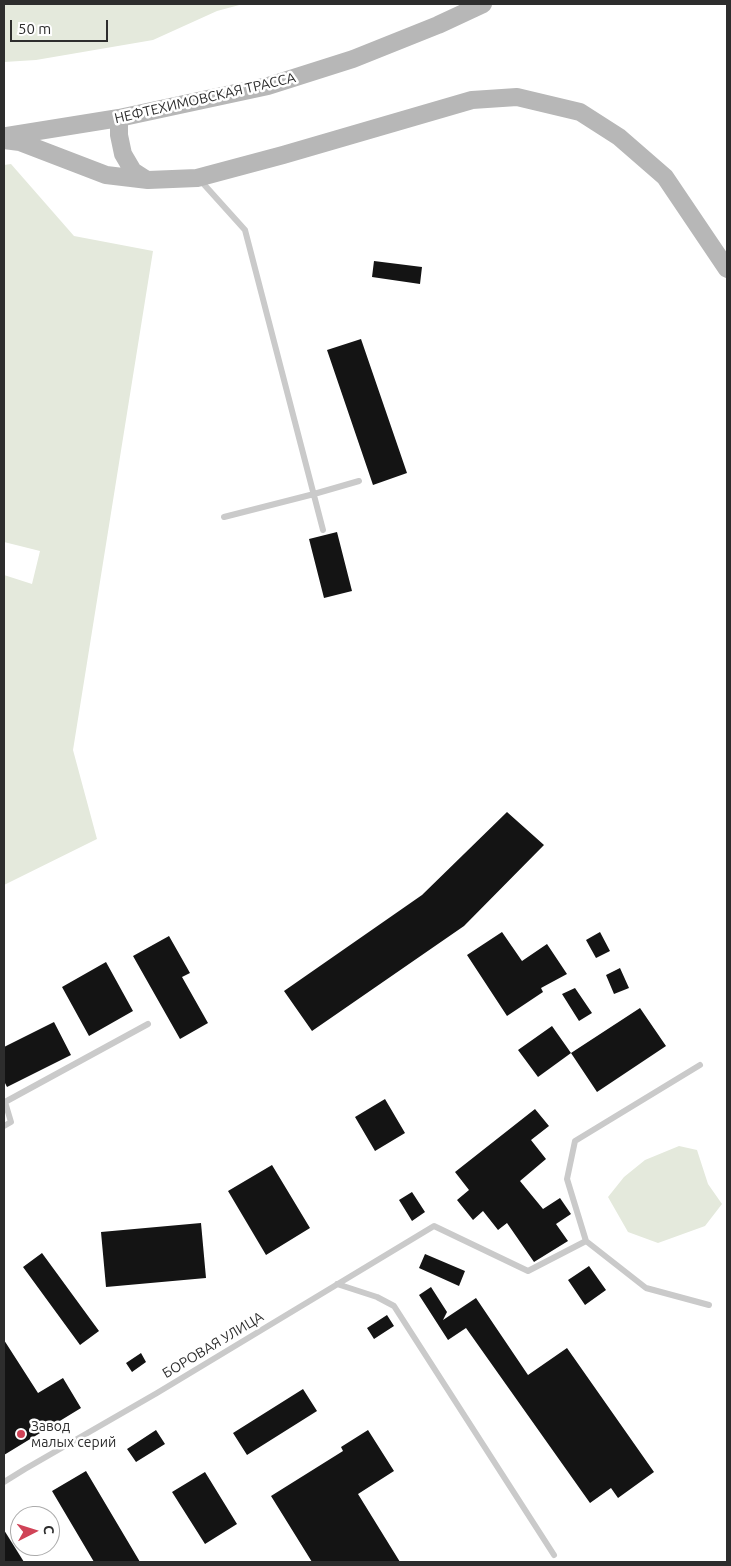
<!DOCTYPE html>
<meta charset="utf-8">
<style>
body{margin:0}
#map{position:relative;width:731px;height:1566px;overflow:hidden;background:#fff;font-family:Ubuntu,sans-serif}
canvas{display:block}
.frame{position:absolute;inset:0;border:5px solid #2d2d2d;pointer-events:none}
.north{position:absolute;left:10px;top:1506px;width:50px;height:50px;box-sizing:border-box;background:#fff;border:1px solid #ababab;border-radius:50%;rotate:85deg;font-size:14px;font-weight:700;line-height:20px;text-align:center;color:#2d2d2d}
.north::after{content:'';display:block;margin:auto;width:18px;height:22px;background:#d04357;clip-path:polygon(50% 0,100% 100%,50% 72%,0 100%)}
.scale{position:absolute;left:10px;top:20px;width:98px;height:22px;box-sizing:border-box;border:2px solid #2d2d2d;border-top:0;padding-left:6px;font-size:15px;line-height:18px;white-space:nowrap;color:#2d2d2d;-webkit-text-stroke:4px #fff;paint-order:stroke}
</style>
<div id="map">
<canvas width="731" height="1566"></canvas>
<div class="frame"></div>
<div class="north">С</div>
<div class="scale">50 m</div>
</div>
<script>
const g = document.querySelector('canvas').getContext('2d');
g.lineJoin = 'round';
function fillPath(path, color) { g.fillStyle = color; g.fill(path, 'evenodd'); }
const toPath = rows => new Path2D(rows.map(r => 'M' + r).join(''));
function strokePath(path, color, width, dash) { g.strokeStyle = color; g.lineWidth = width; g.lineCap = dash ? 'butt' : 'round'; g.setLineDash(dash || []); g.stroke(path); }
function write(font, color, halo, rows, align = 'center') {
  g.font = font + ' Ubuntu,sans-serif'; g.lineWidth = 5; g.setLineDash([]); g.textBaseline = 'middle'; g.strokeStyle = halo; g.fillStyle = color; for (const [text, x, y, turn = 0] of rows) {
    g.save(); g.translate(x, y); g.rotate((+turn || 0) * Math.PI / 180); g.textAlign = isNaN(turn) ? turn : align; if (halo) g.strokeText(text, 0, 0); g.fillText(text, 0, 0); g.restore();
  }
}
fillPath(toPath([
 [4,4,243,4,217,11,153,40,36,60,4,62],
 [11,164,74,236,153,251,73,750,97,839,4,885,4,575,32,584,40,551,4,542,4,165],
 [679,1146,697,1150,708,1184,722,1204,705,1226,658,1243,628,1232,608,1197,624,1177,645,1160]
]), '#e4e9dc');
fillPath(toPath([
 [374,261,422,267,420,284,372,277],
 [361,339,407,473,373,485,327,350],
 [337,532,352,591,324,598,309,539],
 [507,812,544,845,464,926,312,1031,284,991,422,895],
 [502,932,522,961,547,944,567,974,541,988,543,992,507,1016,467,955],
 [600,932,610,951,596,958,586,940],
 [169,936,190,973,182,977,208,1023,180,1039,133,956],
 [106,962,133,1011,89,1036,62,987],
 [620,968,629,988,614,994,606,975],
 [575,988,592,1013,579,1021,562,994],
 [640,1008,666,1046,597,1092,571,1053],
 [54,1022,71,1055,7,1087,4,1081,4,1047],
 [552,1026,571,1053,538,1077,518,1050],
 [385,1099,405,1133,375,1151,355,1117],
 [535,1109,549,1126,531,1140,546,1159,520,1181,543,1209,560,1198,571,1214,556,1224,568,1241,534,1262,507,1223,498,1230,483,1211,473,1220,457,1200,469,1190,455,1172],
 [272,1165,310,1228,266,1255,228,1191],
 [412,1192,425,1212,412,1221,399,1200],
 [201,1223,206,1278,106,1287,101,1232],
 [42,1253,99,1331,80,1345,23,1267],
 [425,1254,465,1271,459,1286,419,1268],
 [589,1266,606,1290,585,1305,568,1280],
 [431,1287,447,1312,443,1320,476,1298,528,1375,567,1348,654,1472,618,1498,611,1488,590,1503,466,1328,448,1340,419,1295],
 [387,1315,394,1326,374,1339,367,1328],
 [4,1340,38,1393,63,1378,81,1408,4,1455],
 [141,1353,146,1362,132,1372,126,1363],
 [303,1389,317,1411,247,1455,233,1433],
 [156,1430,165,1444,136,1462,127,1449],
 [368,1430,394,1471,358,1494,400,1562,312,1562,271,1496,343,1451,341,1447],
 [86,1471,140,1562,94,1562,52,1491],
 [205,1472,237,1524,205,1544,172,1492],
 [4,1530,24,1562,4,1562]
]), '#141414');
strokePath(toPath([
 [200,180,245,230,323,530],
 [224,517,314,494,359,481],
 [4,1126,11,1122,5,1102,148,1024],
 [586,1241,567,1179,575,1141,700,1065],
 [337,1284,377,1297,394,1306,554,1555],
 [4,1482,25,1469,157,1393,434,1226,528,1271,586,1241,646,1288,709,1305]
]), '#cacaca', 6);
strokePath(toPath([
 [119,118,119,135,123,154,133,171,147,180],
 [7,136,119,118,268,86,353,59,438,25,483,4],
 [4,140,20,142,106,175,148,180,197,178,283,155,472,100,517,97,580,112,619,137,665,177,727,269]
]), '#b7b7b7', 18);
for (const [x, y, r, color] of [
 [21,1434,5,"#d04357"]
]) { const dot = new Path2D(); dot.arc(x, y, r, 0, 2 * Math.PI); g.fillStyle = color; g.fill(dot); strokePath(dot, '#fff', 2); }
write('14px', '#2d2d2d', '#fff', [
 ["НЕФТЕХИМОВСКАЯ ТРАССА",205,98,-13],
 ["БОРОВАЯ УЛИЦА",213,1345,-31]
]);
write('14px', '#2d2d2d', '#fff', [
 ["Завод",31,1426],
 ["малых серий",31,1442]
], 'left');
</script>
